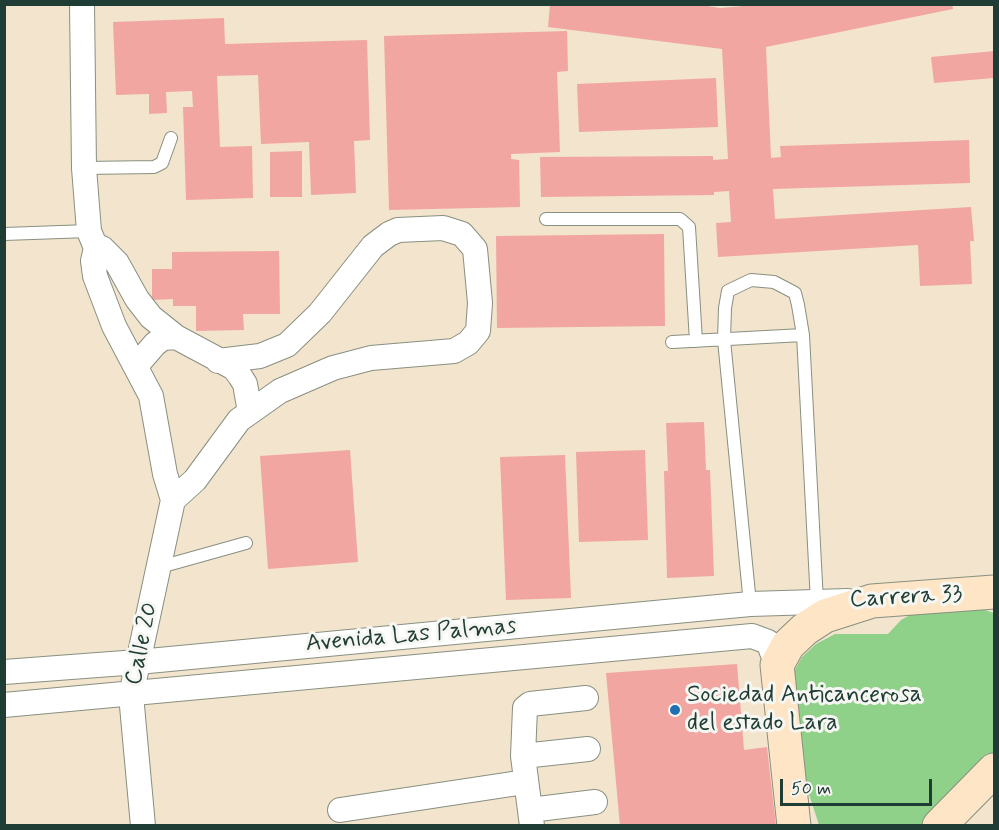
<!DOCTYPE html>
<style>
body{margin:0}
#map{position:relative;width:999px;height:830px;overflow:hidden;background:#f2e4cd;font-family:Mynerve,sans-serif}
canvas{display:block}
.frame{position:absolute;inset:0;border:6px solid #1f3d34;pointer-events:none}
.scale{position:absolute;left:780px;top:779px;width:152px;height:27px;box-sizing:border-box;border:3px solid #1f3d34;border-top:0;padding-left:8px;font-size:18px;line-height:21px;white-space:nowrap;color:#1f3d34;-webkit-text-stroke:4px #f6f6f2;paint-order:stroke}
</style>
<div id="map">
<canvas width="999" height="830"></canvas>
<div class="frame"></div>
<div class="scale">50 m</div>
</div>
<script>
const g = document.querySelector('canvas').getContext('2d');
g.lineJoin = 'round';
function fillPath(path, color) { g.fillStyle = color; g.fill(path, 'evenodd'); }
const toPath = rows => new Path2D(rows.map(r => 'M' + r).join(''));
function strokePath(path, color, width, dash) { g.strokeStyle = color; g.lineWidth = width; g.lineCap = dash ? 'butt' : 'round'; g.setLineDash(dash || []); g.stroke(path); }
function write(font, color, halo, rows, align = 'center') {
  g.font = font + ' Mynerve,sans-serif'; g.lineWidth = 6; g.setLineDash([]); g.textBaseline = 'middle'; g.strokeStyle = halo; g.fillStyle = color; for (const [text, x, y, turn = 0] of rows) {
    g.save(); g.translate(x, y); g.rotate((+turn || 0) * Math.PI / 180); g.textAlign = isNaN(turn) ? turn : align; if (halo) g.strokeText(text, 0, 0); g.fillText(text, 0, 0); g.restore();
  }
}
fillPath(toPath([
 [982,609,994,613,994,753,933,825,819,825,804,779,792,675,802,657,816,644,835,634,888,634,901,620,914,613]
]), '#8fd189');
fillPath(toPath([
 [550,4,696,4,720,8,767,4,952,4,953,9,766,47,771,158,781,157,780,146,969,140,970,183,773,189,775,219,971,207,974,241,970,241,972,284,920,286,918,245,718,257,716,223,731,222,729,191,714,192,714,195,541,197,540,157,713,156,713,160,728,159,722,49,548,27],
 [224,18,225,44,367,40,370,140,354,141,356,193,311,195,309,142,261,144,258,75,217,76,220,147,252,146,253,198,186,200,183,107,193,107,192,91,166,92,167,113,149,114,149,94,116,95,113,22],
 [567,31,568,71,557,72,560,152,511,154,511,159,519,160,520,207,389,210,384,36],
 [994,51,994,78,934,83,931,57],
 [716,78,718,127,579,132,577,84],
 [302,151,302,197,270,197,270,152],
 [664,234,665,326,497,328,496,236],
 [279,251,280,314,243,314,244,330,196,331,196,306,173,306,173,299,152,300,152,269,172,269,172,252],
 [704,422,706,470,710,470,714,576,667,578,664,471,668,471,666,423],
 [350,450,358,562,268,569,260,456],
 [645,450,648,540,579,542,576,452],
 [565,455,571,598,506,600,500,457],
 [737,664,744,750,767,747,776,826,620,826,606,673]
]), '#f1a6a2');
const lane = toPath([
 [84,168,154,167,162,163,171,138],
 [546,219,680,219,689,227,696,341],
 [4,234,89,231],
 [672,342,803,335],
 [160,567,246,543],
 [750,604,724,340,725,308,728,291,751,280,774,282,795,293,798,305,803,335,817,602]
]);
const street = toPath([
 [82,4,84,168,89,231,96,248,93,261,95,276,114,326,151,396,165,474,173,500,131,695,143,826],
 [96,248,102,248,117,263,137,299,151,317,176,337,234,368,240,376,245,384,250,412],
 [136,366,155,344,163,338,176,337],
 [173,500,195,480,239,420,280,391,333,368,371,358,454,351,468,343,478,331,480,303,475,249,462,234,443,228,398,230,389,234,373,246,320,313,287,345,260,356,218,361],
 [4,672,138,662,750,604,848,601],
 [4,705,752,636,768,642,777,665],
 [523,756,588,749],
 [340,810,525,782],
 [530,810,595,802],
 [532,826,523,756,525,708,530,704,586,698]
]);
const secondary = toPath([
 [794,826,777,665,788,645,805,629,825,616,872,601,994,592],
 [939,826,994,770]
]);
strokePath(lane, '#889080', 14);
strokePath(street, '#889080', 26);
strokePath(secondary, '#889080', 35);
strokePath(lane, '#fff', 12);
strokePath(street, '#fff', 24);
strokePath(secondary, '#fde5c5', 33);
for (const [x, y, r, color] of [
 [675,710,6,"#1f6fb2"]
]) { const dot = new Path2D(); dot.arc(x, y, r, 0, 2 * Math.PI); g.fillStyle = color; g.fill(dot); strokePath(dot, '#f6f6f2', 2); }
write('24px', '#1f3d34', '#f6f6f2', [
 ["Carrera 33",906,598,-3],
 ["Avenida Las Palmas",411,636,-5],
 ["Calle 20",143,644,-78]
]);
write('24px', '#1f3d34', '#f6f6f2', [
 ["Sociedad Anticancerosa",687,696],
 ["del estado Lara",687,724]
], 'left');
</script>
